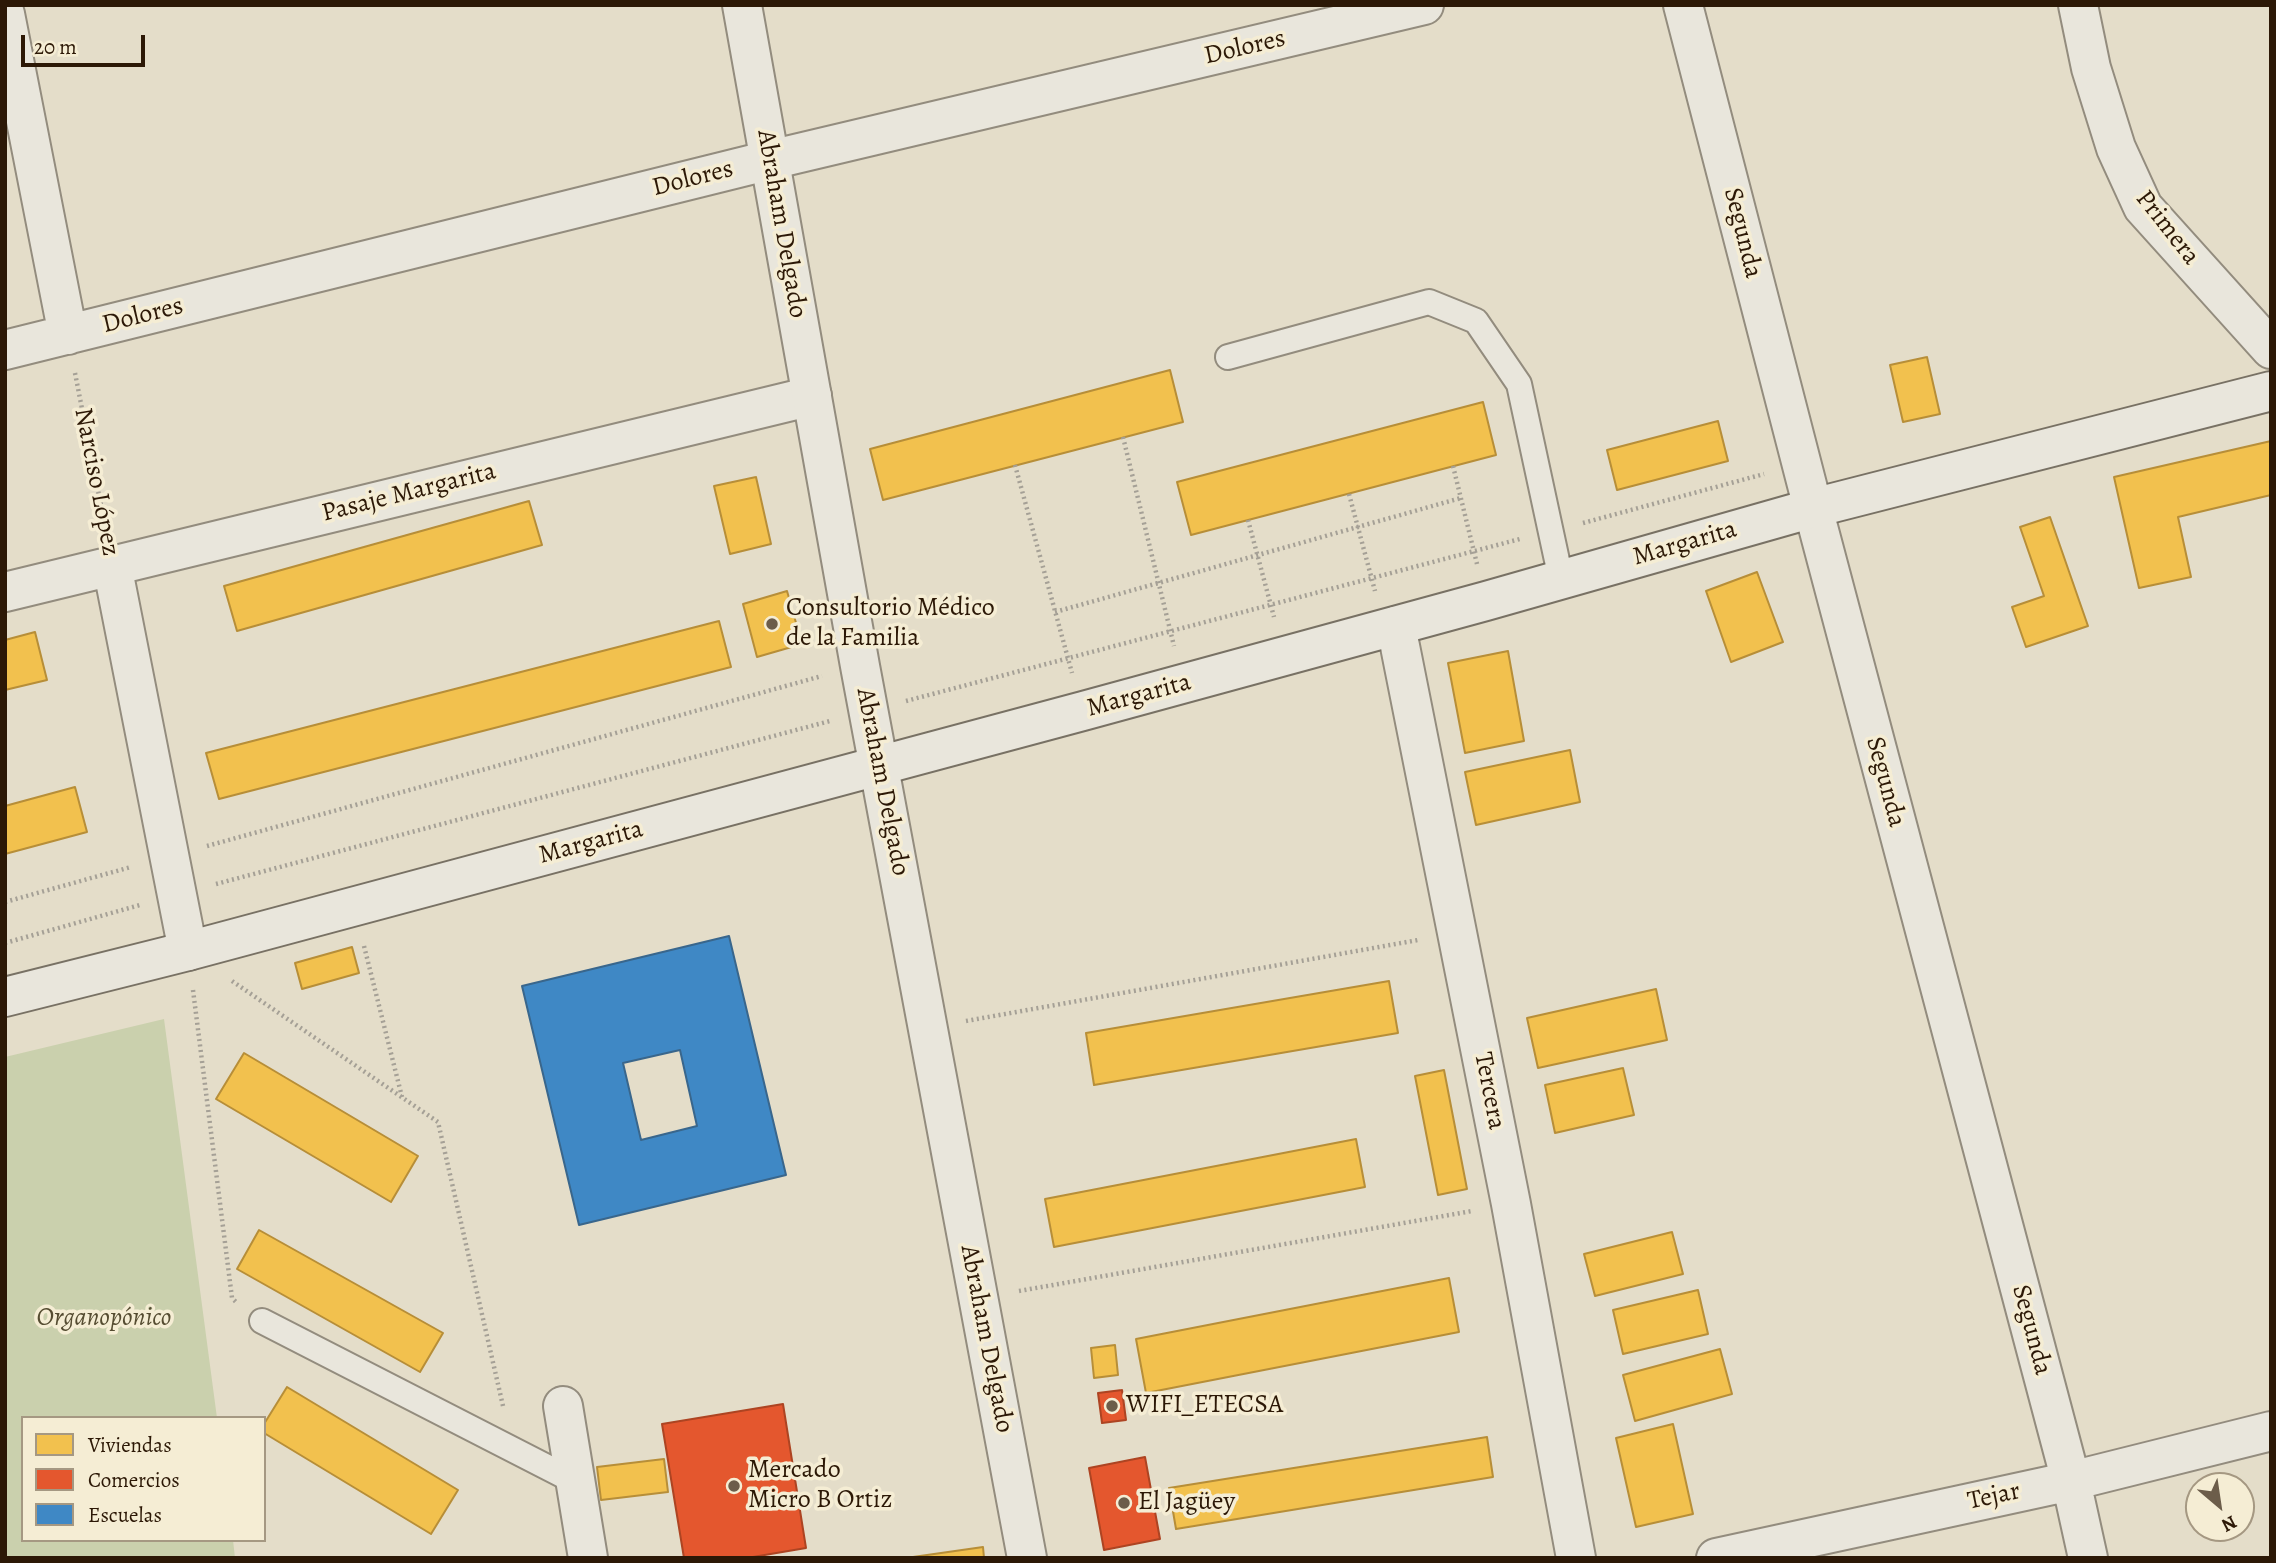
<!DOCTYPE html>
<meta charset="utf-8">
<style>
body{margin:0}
#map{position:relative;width:2276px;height:1563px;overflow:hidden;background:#e4ddc9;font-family:Alegreya,serif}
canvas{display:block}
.frame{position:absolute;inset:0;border:7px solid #2c1806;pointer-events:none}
.legend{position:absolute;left:21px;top:1416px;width:245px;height:126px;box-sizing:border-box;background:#f5edd4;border:2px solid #a59882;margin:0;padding:9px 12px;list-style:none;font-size:21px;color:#2c1806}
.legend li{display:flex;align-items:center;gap:14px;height:35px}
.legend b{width:35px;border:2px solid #a59882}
.north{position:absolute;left:2185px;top:1472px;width:70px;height:70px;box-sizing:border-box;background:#f5edd4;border:2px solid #a59882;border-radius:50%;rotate:151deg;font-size:19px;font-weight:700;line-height:28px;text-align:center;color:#2c1806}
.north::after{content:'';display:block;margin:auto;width:24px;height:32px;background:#6c5d4a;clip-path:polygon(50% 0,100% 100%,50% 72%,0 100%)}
.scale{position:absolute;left:21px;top:35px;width:124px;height:32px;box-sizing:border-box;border:4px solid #2c1806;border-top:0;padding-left:9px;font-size:21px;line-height:24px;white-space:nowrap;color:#2c1806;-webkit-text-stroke:5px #f5edd4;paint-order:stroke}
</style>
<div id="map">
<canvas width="2276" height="1563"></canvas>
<div class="frame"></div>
<ul class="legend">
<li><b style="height:19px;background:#f2c14e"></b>Viviendas</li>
<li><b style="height:19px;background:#e4572e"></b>Comercios</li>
<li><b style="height:19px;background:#3f88c5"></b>Escuelas</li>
</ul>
<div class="north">N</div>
<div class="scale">20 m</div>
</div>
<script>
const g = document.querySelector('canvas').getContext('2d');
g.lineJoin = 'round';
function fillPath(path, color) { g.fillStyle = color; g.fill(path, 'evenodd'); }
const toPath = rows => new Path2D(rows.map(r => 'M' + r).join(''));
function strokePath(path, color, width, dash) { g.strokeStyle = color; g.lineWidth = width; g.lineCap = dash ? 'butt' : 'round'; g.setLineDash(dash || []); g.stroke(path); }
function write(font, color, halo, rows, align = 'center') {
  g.font = font + ' Alegreya,serif'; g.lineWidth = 7; g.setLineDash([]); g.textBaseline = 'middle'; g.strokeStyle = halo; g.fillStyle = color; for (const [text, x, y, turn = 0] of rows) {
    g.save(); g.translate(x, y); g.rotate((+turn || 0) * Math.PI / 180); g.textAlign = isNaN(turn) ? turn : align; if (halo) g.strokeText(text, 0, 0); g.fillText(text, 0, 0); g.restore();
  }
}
fillPath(toPath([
 [164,1019,217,1418,23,1418,23,1540,233,1540,235,1558,5,1558,5,1057]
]), '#cad0ad');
const homes = toPath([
 [1927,357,1940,414,1903,422,1890,365,1927,357],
 [1170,370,1183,422,883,500,870,449,1170,370],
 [1483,402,1496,455,1191,535,1177,482,1483,402],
 [1718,421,1728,461,1617,490,1607,450,1718,421],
 [2271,441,2271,495,2178,517,2191,577,2139,588,2114,477,2271,441],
 [756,477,771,544,730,554,714,486,756,477],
 [529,501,542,545,237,631,224,586,529,501],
 [2050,517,2088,626,2026,647,2012,607,2044,596,2020,527,2050,517],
 [1757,572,1783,642,1731,662,1706,591,1757,572],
 [787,591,802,644,757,657,743,604,787,591],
 [719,621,731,667,219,799,206,753,719,621],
 [35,632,47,680,5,690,5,640,35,632],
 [1508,651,1524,741,1465,753,1448,663,1508,651],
 [1570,750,1580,802,1476,825,1465,772,1570,750],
 [75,787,87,832,5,854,5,806,75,787],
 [352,947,359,973,302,989,295,963,352,947],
 [1389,981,1398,1033,1094,1085,1086,1033,1389,981],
 [1656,989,1667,1040,1538,1068,1527,1018,1656,989],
 [244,1053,418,1156,391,1202,216,1099,244,1053],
 [1623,1068,1634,1115,1555,1133,1545,1085,1623,1068],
 [1444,1070,1467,1189,1438,1195,1415,1076,1444,1070],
 [1356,1139,1365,1187,1054,1247,1045,1199,1356,1139],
 [259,1230,443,1333,420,1372,237,1269,259,1230],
 [1672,1232,1683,1274,1595,1296,1584,1254,1672,1232],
 [1449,1278,1459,1332,1146,1393,1136,1339,1449,1278],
 [1698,1290,1708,1334,1623,1354,1613,1310,1698,1290],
 [1115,1345,1118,1375,1094,1378,1091,1348,1115,1345],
 [1720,1349,1732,1394,1635,1421,1623,1375,1720,1349],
 [287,1387,458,1490,431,1534,264,1433,264,1424,287,1387],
 [1673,1424,1693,1514,1636,1527,1616,1438,1673,1424],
 [1487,1437,1493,1477,1176,1529,1169,1488,1487,1437],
 [664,1459,668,1492,601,1500,597,1467,664,1459],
 [983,1547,984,1558,913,1558,913,1557,983,1547]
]);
fillPath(homes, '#f2c14e');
strokePath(homes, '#b78e38', 2);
const shops = toPath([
 [1122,1390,1126,1420,1102,1423,1098,1393,1122,1390],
 [783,1404,806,1548,747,1558,684,1558,662,1424,783,1404],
 [1145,1457,1160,1539,1104,1550,1089,1468,1145,1457]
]);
fillPath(shops, '#e4572e');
strokePath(shops, '#ad4422', 2);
const schools = toPath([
 [729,936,786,1175,579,1225,522,986,729,936],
 [680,1050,697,1126,641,1140,623,1063,680,1050]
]);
fillPath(schools, '#3f88c5');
strokePath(schools, '#39668c', 2);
const service = toPath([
 [1228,357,1429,302,1476,321,1519,384,1561,579],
 [262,1321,576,1482]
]);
const minor = toPath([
 [1683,5,1813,508,2071,1481,2088,1558],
 [2078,5,2091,68,2116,148,2143,207,2271,349],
 [5,14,68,335],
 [5,350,770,160,1424,5],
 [112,565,188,951],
 [5,592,812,396],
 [1396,626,1511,1204,1576,1558],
 [563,1406,588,1558],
 [1716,1558,2071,1481,2271,1431]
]);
const tertiary = toPath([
 [742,5,860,666,1027,1558]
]);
const secondary = toPath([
 [5,997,188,951,1083,711,1486,601,1813,508,2271,391]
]);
strokePath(service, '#938c7e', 28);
strokePath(minor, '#938c7e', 42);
strokePath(tertiary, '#938c7e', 42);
strokePath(secondary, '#787164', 42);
strokePath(toPath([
 [75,373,105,526],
 [1123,437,1174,646],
 [1015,465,1072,673],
 [1453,466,1477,564],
 [1349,494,1375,591],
 [1248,520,1274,617],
 [1583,523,1764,474],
 [1055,612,1461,498],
 [906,701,1520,539],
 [207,846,822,676],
 [216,884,830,721],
 [5,902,131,867],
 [5,943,140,905],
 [364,946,402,1097],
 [232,981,438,1122,503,1406],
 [193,990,232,1298,236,1302],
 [966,1021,1418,940],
 [1019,1291,1472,1211]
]), '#a5a096', 4.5, [2, 3.5]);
strokePath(service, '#e9e6dc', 24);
strokePath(minor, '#e9e6dc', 38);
strokePath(tertiary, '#e9e6dc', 38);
strokePath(secondary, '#e9e6dc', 38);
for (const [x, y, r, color] of [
 [772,624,7,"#6c5d4a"],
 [1112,1406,7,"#6c5d4a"],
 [734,1486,7,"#6c5d4a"],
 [1124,1503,7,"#6c5d4a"]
]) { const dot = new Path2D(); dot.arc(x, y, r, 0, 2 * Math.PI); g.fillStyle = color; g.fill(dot); strokePath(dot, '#f5edd4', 2.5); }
write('26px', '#2c1806', '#f5edd4', [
 ["Dolores",1245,48,-13],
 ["Dolores",693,179,-14],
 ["Abraham Delgado",781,224,80],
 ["Primera",2167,228,52],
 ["Segunda",1742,233,76],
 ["Dolores",143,316,-14],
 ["Narciso López",96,482,79],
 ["Pasaje Margarita",409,493,-14],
 ["Margarita",1685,544,-16],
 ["Margarita",1139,696,-15],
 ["Abraham Delgado",882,782,79],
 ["Segunda",1885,782,75],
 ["Margarita",591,843,-15],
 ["Tercera",1489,1091,79],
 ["Segunda",2031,1330,75],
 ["Abraham Delgado",986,1339,79],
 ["Tejar",1994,1497,-12]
]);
write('26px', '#2c1806', '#f5edd4', [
 ["Consultorio Médico",786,609],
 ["de la Familia",786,639],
 ["WIFI_ETECSA",1126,1406],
 ["Mercado",748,1471],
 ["Micro B Ortiz",748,1501],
 ["El Jagüey",1138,1503]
], 'left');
write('italic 26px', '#554c31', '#f5edd4', [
 ["Organopónico",104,1319]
]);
</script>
